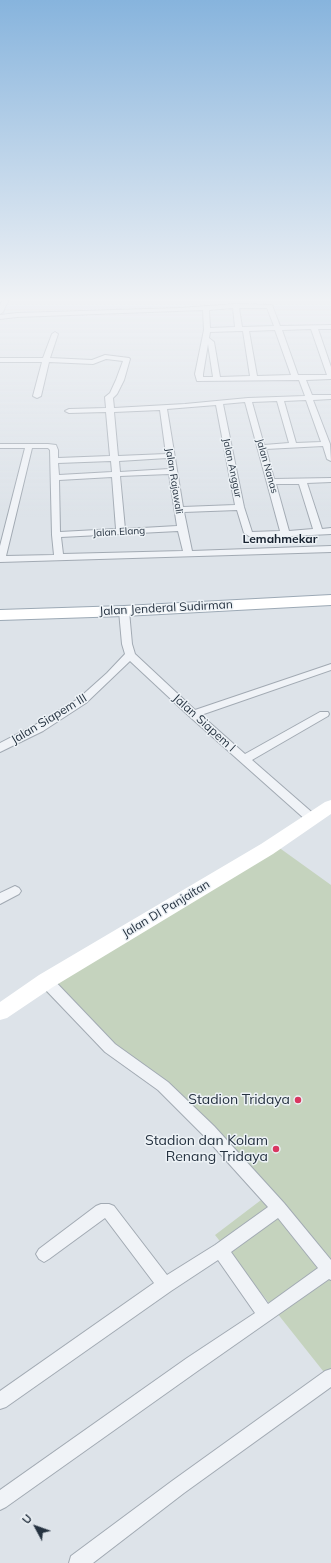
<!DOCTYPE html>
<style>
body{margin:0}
#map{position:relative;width:331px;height:1563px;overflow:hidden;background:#dde3e9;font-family:Mulish,sans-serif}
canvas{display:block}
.north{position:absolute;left:16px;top:1507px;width:40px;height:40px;-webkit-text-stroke:3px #edf2f6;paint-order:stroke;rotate:311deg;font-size:11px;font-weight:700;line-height:16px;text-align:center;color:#253240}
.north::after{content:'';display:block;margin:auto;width:14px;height:18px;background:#253240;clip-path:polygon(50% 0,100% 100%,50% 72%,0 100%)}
</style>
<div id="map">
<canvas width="331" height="1563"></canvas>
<div class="north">U</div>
</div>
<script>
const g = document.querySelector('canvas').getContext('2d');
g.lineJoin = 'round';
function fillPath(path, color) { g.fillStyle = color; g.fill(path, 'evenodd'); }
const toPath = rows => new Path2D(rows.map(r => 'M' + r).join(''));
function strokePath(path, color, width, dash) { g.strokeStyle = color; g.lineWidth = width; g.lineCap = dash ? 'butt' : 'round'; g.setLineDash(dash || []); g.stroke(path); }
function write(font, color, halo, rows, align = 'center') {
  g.font = font + ' Mulish,sans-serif'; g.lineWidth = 3; g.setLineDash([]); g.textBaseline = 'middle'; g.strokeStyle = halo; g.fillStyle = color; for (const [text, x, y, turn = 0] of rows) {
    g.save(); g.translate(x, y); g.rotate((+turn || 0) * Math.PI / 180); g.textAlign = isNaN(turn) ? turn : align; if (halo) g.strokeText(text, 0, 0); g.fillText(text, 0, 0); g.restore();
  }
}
fillPath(toPath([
 [274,844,331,885,331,1381,215,1235,265,1197,177,1101,120,1062,45,991]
]), '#c5d3be');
const street = toPath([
 [3,299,9,299,3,312,0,314,0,305,3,299],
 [236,304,272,305,280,326,331,325,331,329,318,329,331,367,331,379,306,380,312,395,331,395,331,399,313,400,330,444,331,461,327,459,323,446,266,449,274,479,331,478,331,482,307,483,322,529,331,528,331,534,252,538,244,533,237,510,184,512,192,551,331,546,331,552,0,562,0,546,25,448,0,448,0,444,48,444,56,445,58,450,58,458,110,456,106,412,69,413,65,411,69,409,106,408,105,397,110,393,116,380,123,361,106,359,93,364,49,362,41,396,37,398,33,396,42,362,0,362,0,358,43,358,52,334,55,332,58,334,50,358,92,360,105,355,129,358,130,359,124,380,117,394,113,398,114,408,185,404,248,398,305,396,299,380,197,381,195,374,204,330,203,310,17,317,0,319,0,315,17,313,179,308,236,304],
 [233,308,235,327,210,328,209,310,233,308],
 [239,308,267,308,274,326,242,327,239,308],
 [311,329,327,375,298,375,282,330,311,329],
 [275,330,291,375,257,376,249,331,275,330],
 [241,331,243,331,250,376,220,377,214,342,209,338,210,332,241,331],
 [208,344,213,377,203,377,203,374,208,344],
 [306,400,321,442,296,443,284,401,306,400],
 [277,401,289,443,264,445,252,402,277,401],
 [245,402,280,531,252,532,244,507,223,404,245,402],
 [216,405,235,505,183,507,167,409,216,405],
 [160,410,166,454,118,456,114,412,160,410],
 [32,448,48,448,50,450,52,535,54,555,6,556,32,448],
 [167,458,169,469,120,472,119,461,167,458],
 [111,461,112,472,59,475,58,463,111,461],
 [169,474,177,526,125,529,120,476,169,474],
 [112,477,116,529,60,532,59,480,112,477],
 [276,484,299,484,313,529,289,531,276,484],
 [178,531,183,551,63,554,61,537,178,531],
 [124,608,129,611,132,644,135,654,195,710,331,664,331,670,201,715,245,754,320,712,328,712,329,714,328,716,252,760,315,815,317,818,315,821,311,822,307,821,189,716,130,661,86,703,43,731,0,752,0,743,35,725,78,699,107,673,125,654,122,644,119,611,124,608],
 [15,886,19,888,21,891,19,894,0,904,0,893,15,886],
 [46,976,51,977,115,1044,168,1082,214,1126,284,1203,331,1260,331,1280,329,1279,199,1370,6,1507,0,1510,0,1490,187,1358,255,1313,218,1260,171,1291,6,1407,0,1409,0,1391,154,1283,105,1218,49,1259,44,1262,39,1259,36,1254,39,1249,96,1206,101,1204,109,1204,114,1206,167,1275,215,1245,268,1207,204,1136,158,1090,105,1052,41,985,40,981,41,977,46,976],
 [278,1218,318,1268,268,1304,231,1252,278,1218],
 [331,1369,331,1387,184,1493,93,1563,69,1563,71,1556,172,1481,325,1371,331,1369]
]);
const primary = toPath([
 [331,595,331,605,124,616,0,620,0,610,124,606,331,595]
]);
strokePath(street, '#a2aab3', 2);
strokePath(primary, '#9ca9b5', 2);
fillPath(street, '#f0f3f7');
fillPath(toPath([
 [331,800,331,814,273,854,53,987,7,1018,0,1020,0,1002,39,975,261,844,325,802,331,800]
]), '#fff');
fillPath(primary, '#fff');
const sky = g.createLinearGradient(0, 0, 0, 517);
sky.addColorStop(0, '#87b4dd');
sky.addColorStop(0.58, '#f0f2f5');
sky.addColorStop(1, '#f0f2f500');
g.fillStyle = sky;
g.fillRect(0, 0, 331, 517);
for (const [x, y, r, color] of [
 [298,1100,4,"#d93760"],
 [276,1149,4,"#d93760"]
]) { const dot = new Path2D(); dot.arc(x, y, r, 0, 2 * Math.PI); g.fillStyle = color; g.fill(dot); strokePath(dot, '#edf2f6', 1.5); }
write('10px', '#253240', '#edf2f6', [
 ["Jalan Nanas",267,466,74],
 ["Jalan Anggur",232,468,78],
 ["Jalan Rajawali",174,481,81],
 ["Jalan Elang",119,532,-3]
]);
write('bold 12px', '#182331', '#edf2f6', [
 ["Lemahmekar",280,539]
]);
write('12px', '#253240', '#edf2f6', [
 ["Jalan Jenderal Sudirman",166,608,-3],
 ["Jalan Siapem III",49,719,-31],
 ["Jalan Siapem I",204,723,42],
 ["Jalan DI Panjaitan",166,909,-31]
]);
write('14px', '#253240', '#edf2f6', [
 ["Stadion Tridaya",290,1100],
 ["Stadion dan Kolam",268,1141],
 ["Renang Tridaya",268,1157]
], 'right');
</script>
